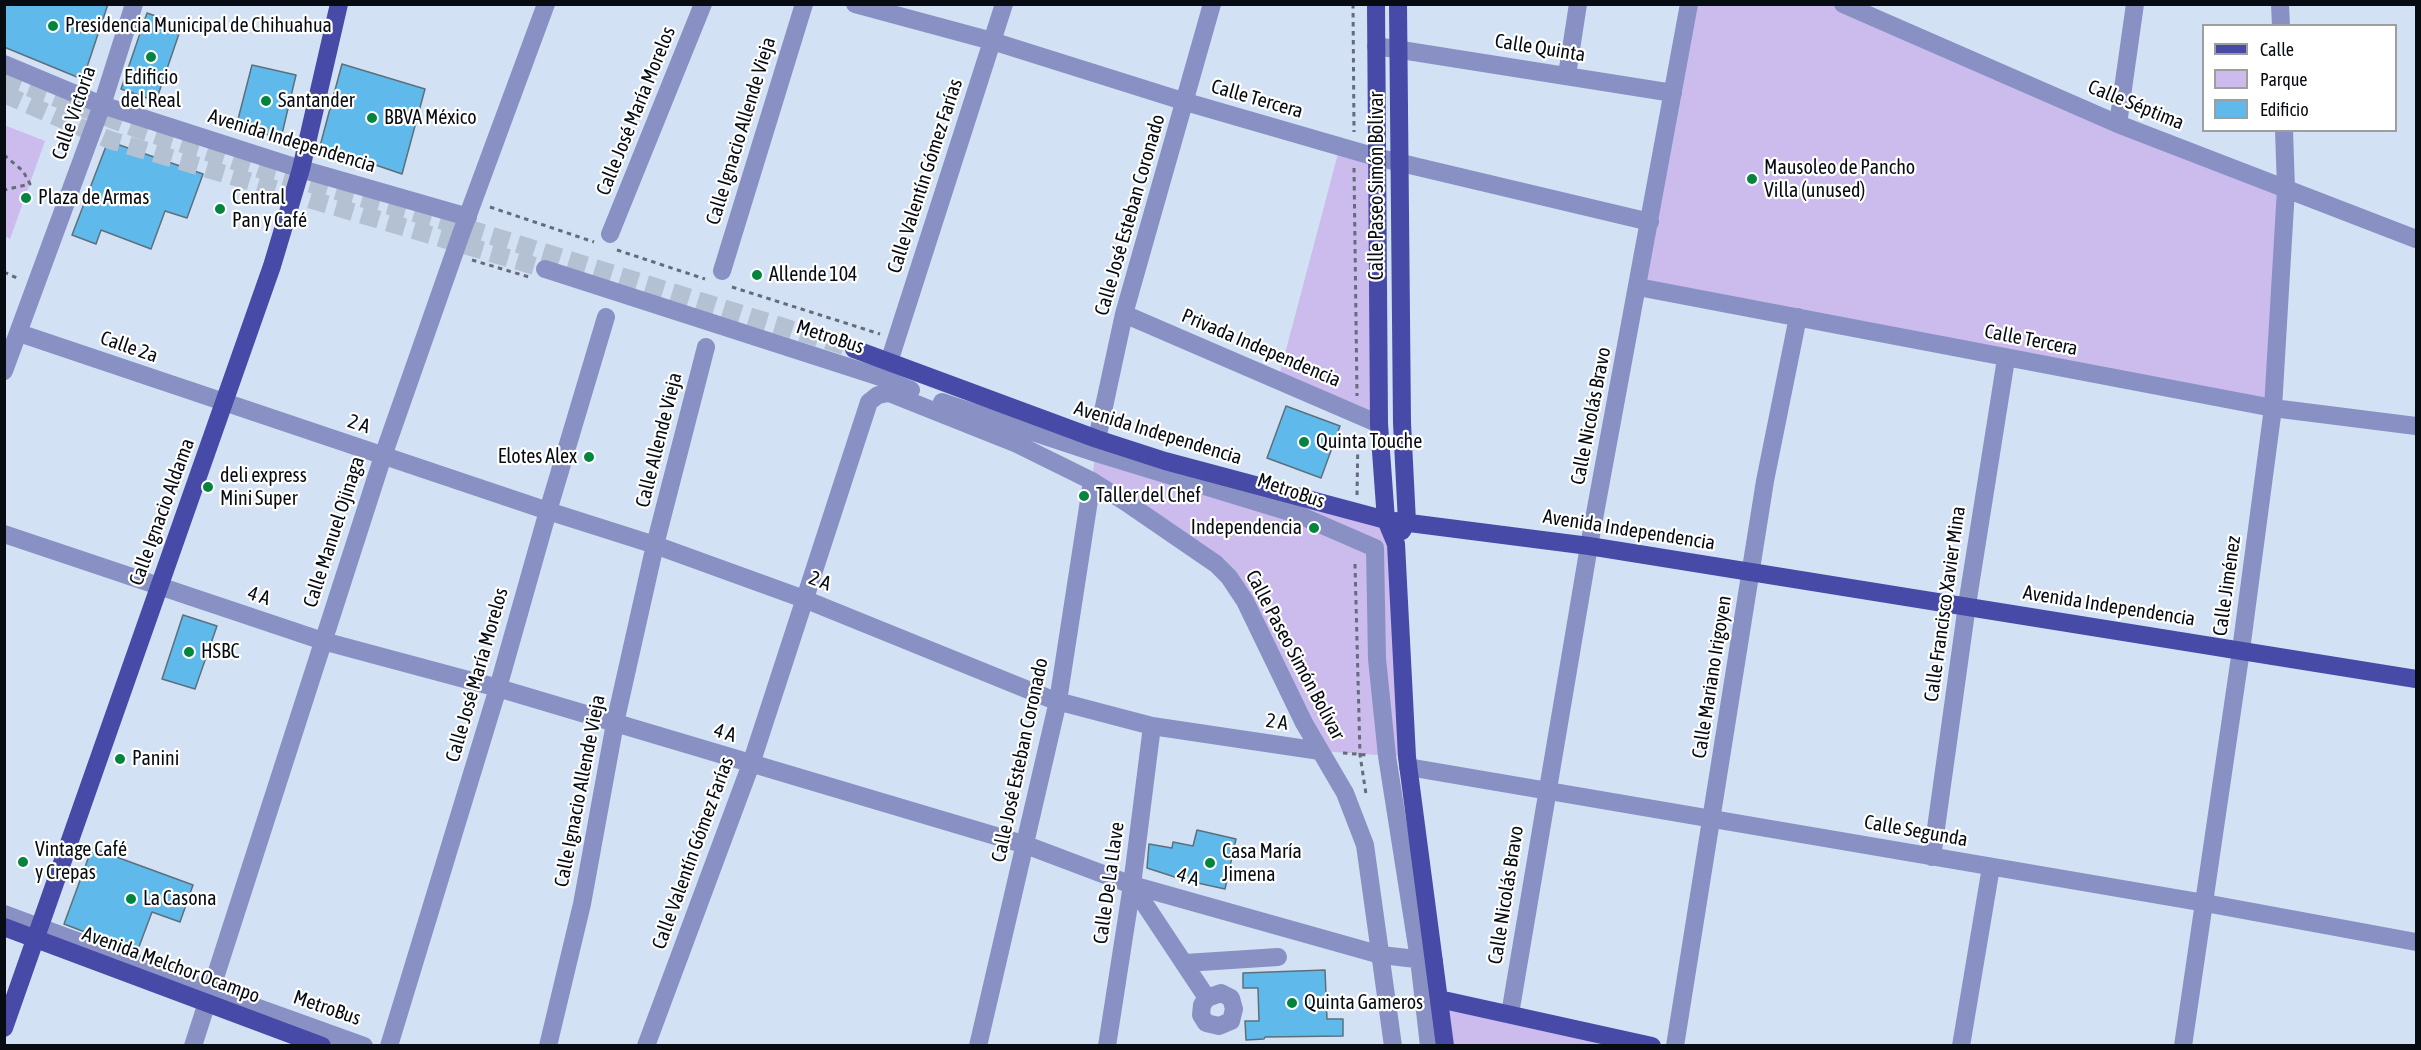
<!DOCTYPE html>
<meta charset="utf-8">
<style>
body{margin:0}
#map{position:relative;width:2421px;height:1050px;overflow:hidden;background:#d3e1f4;font-family:"Asap Condensed",sans-serif}
canvas{display:block}
.frame{position:absolute;inset:0;border:6px solid #070c12;pointer-events:none}
.legend{position:absolute;left:2202px;top:24px;width:195px;height:108px;box-sizing:border-box;background:#fff;border:2px solid #9c9ea0;margin:0;padding:8px 10px;list-style:none;font-size:18px;color:#070c12}
.legend li{display:flex;align-items:center;gap:12px;height:30px}
.legend b{width:30px;border:2px solid #9c9ea0}
</style>
<div id="map">
<canvas width="2421" height="1050"></canvas>
<div class="frame"></div>
<ul class="legend">
<li><b style="height:8px;background:#474aa7"></b>Calle</li>
<li><b style="height:16px;background:#cbbced"></b>Parque</li>
<li><b style="height:16px;background:#60b9eb"></b>Edificio</li>
</ul>
</div>
<script>
const g = document.querySelector('canvas').getContext('2d');
g.lineJoin = 'round';
function fillPath(path, color) { g.fillStyle = color; g.fill(path, 'evenodd'); }
const toPath = rows => new Path2D(rows.map(r => 'M' + r).join(''));
function strokePath(path, color, width, dash) { g.strokeStyle = color; g.lineWidth = width; g.lineCap = dash ? 'butt' : 'round'; g.setLineDash(dash || []); g.stroke(path); }
function write(font, color, halo, rows, align = 'center') {
  g.font = font + ' "Asap Condensed",sans-serif'; g.lineWidth = 4.5; g.setLineDash([]); g.textBaseline = 'middle'; g.strokeStyle = halo; g.fillStyle = color; for (const [text, x, y, turn = 0] of rows) {
    g.save(); g.translate(x, y); g.rotate((+turn || 0) * Math.PI / 180); g.textAlign = isNaN(turn) ? turn : align; if (halo) g.strokeText(text, 0, 0); g.fillText(text, 0, 0); g.restore();
  }
}
fillPath(toPath([
 [1690,5,1849,5,2286,189,2273,408,1638,287],
 [4,125,45,141,10,239,5,236],
 [1340,146,1376,157,1379,424,1278,380],
 [1097,439,1386,520,1407,757,1320,751,1231,580,1092,481],
 [1439,999,1652,1045,1445,1045]
]), '#cbbced');
const building = toPath([
 [4,4,108,4,86,70,77,77,4,47,4,4],
 [147,13,182,25,156,101,121,89,147,13],
 [342,64,425,89,402,174,320,146,342,64],
 [252,65,296,75,281,138,236,127,252,65],
 [108,141,203,174,187,218,165,211,151,249,101,230,96,244,72,235,108,141],
 [1286,406,1340,426,1321,478,1267,458,1286,406],
 [183,615,217,626,195,689,162,679,183,615],
 [1197,830,1236,839,1225,889,1184,880,1147,868,1149,844,1172,848,1173,842,1193,846,1197,830],
 [92,848,193,885,180,922,152,912,137,952,64,924,92,848],
 [1325,970,1327,1019,1343,1019,1343,1036,1265,1037,1264,1039,1246,1040,1245,1021,1259,1021,1258,988,1243,988,1243,973,1325,970]
]);
fillPath(building, '#60b9eb');
strokePath(building, '#5c707c', 1.5);
strokePath(toPath([
 [4,94,110,140,545,269]
]), '#b4c1d2', 18, [18, 9]);
strokePath(toPath([
 [4,78,140,130,265,171,454,224,854,349]
]), '#b4c1d2', 18, [18, 9]);
strokePath(toPath([
 [1353,4,1354,132],
 [4,137,4,156],
 [4,155,23,171,30,184,4,190],
 [1354,168,1357,396],
 [490,207,594,242],
 [617,250,705,279],
 [472,260,529,277],
 [4,272,19,279],
 [732,287,880,334],
 [1357,495,1358,435],
 [1355,564,1360,755,1366,794],
 [1343,753,1369,755]
]), '#636c78', 3, [4.5, 4.5]);
strokePath(toPath([
 [855,4,992,41,1186,102,1376,157,1650,222],
 [1843,4,2118,124,2416,239],
 [2280,4,2281,26],
 [1376,46,1673,93],
 [4,64,102,105,301,169,468,217],
 [1567,75,1578,4],
 [2118,124,2135,4],
 [610,234,703,4],
 [545,269,883,378,911,390],
 [722,271,804,4],
 [1638,287,2273,408,2416,426],
 [1124,314,1379,424],
 [19,333,548,511,655,545,804,599,1053,700,1152,726,1320,751],
 [889,362,1004,4],
 [4,371,102,105,134,4],
 [942,402,1096,453,1299,515,1375,548,1377,659,1387,756,1419,959,1429,1046],
 [1097,439,1124,314,1212,4],
 [4,534,323,641,498,688,1026,845,1132,885,1381,955,1434,961],
 [1408,767,2205,903,2416,942],
 [1932,857,1967,605,2006,359],
 [1132,885,1207,998,1202,1005,1201,1015,1206,1023,1219,1026,1231,1021,1234,1009,1231,998,1221,993,1207,998],
 [4,914,211,991,364,1046],
 [1185,963,1278,957],
 [1510,1014,1589,546,1689,4],
 [193,1046,383,456,461,234,546,4],
 [389,1046,498,688,548,511,606,317],
 [548,1046,582,904,615,723,655,545,706,347],
 [646,1046,751,764,869,402,878,395,889,393,1017,444,1092,481,1130,505,1216,564,1229,577,1245,601,1304,723,1345,793,1365,845,1393,1046],
 [978,1046,1058,701,1092,481],
 [1107,1046,1132,885,1152,726],
 [1675,1046,1765,481,1798,317],
 [1961,1046,1991,867],
 [2183,1046,2241,650,2273,408,2286,189,2284,130]
]), '#8991c4', 18);
strokePath(toPath([
 [1376,4,1379,424,1386,520,1396,544,1407,757,1445,1046],
 [1398,4,1402,423,1407,522,1402,531],
 [854,349,1097,439,1165,461,1386,520,1589,546,2416,679],
 [4,927,322,1046],
 [1439,999,1652,1046],
 [4,1028,272,266,301,169,339,4]
]), '#474aa7', 18);
for (const [x, y, r, color] of [
 [53,26,6,"#04853f"],
 [151,57,6,"#04853f"],
 [266,101,6,"#04853f"],
 [372,118,6,"#04853f"],
 [1752,179,6,"#04853f"],
 [26,198,6,"#04853f"],
 [220,209,6,"#04853f"],
 [757,275,6,"#04853f"],
 [1304,442,6,"#04853f"],
 [589,457,6,"#04853f"],
 [208,487,6,"#04853f"],
 [1084,496,6,"#04853f"],
 [1314,528,6,"#04853f"],
 [189,652,6,"#04853f"],
 [120,759,6,"#04853f"],
 [23,862,6,"#04853f"],
 [1210,863,6,"#04853f"],
 [131,899,6,"#04853f"],
 [1292,1003,6,"#04853f"]
]) { const dot = new Path2D(); dot.arc(x, y, r, 0, 2 * Math.PI); g.fillStyle = color; g.fill(dot); strokePath(dot, '#fff', 2); }
write('20px', '#070c12', '#fff', [
 ["Presidencia Municipal de Chihuahua",65,26],
 ["Edificio",151,78,"center"],
 ["del Real",151,101,"center"],
 ["Santander",278,101],
 ["BBVA México",384,118],
 ["Mausoleo de Pancho",1764,168],
 ["Villa (unused)",1764,191],
 ["Plaza de Armas",38,198],
 ["Central",232,198],
 ["Pan y Café",232,221],
 ["Allende 104",769,275],
 ["Quinta Touche",1316,442],
 ["Elotes Alex",577,457,"right"],
 ["deli express",220,476],
 ["Mini Super",220,499],
 ["Taller del Chef",1096,496],
 ["Independencia",1302,528,"right"],
 ["HSBC",201,652],
 ["Panini",132,759],
 ["Vintage Café",35,850],
 ["y Crepas",35,873],
 ["Casa María",1222,852],
 ["Jimena",1222,875],
 ["La Casona",143,899],
 ["Quinta Gameros",1304,1003]
], 'left');
write('20px', '#070c12', '#fff', [
 ["Calle Quinta",1540,48,9],
 ["Calle Tercera",1257,99,16],
 ["Calle Séptima",2136,105,22],
 ["Calle José María Morelos",636,111,-68],
 ["Calle Victoria",74,113,-71],
 ["Calle Ignacio Allende Vieja",741,131,-73],
 ["Avenida Independencia",292,141,17],
 ["Calle Valentín Gómez Farías",925,176,-72],
 ["Calle Paseo Simón Bolívar",1377,186,-90],
 ["Calle José Esteban Coronado",1130,215,-74],
 ["MetroBus",830,337,18],
 ["Calle Tercera",2031,340,11],
 ["Calle 2a",129,347,19],
 ["Privada Independencia",1261,348,23],
 ["Calle Nicolás Bravo",1591,416,-79],
 ["2 A",359,424,19],
 ["Avenida Independencia",1158,433,17],
 ["Calle Allende Vieja",659,440,-76],
 ["MetroBus",1291,491,19],
 ["Calle Ignacio Aldama",162,512,-70],
 ["Avenida Independencia",1629,530,9],
 ["Calle Manuel Ojinaga",334,532,-72],
 ["2 A",820,581,21],
 ["Calle Jiménez",2227,586,-82],
 ["4 A",259,596,18],
 ["Calle Francisco Xavier Mina",1945,604,-82],
 ["Avenida Independencia",2109,606,9],
 ["Calle Paseo Simón Bolívar",1295,655,62],
 ["Calle José María Morelos",477,675,-74],
 ["Calle Mariano Irigoyen",1712,677,-81],
 ["2 A",1277,722,8],
 ["4 A",725,733,17],
 ["Calle José Esteban Coronado",1020,760,-78],
 ["Calle Ignacio Allende Vieja",580,791,-79],
 ["Calle Segunda",1916,831,10],
 ["Calle Valentín Gómez Farías",693,853,-70],
 ["4 A",1188,877,16],
 ["Calle De La Llave",1109,883,-82],
 ["Calle Nicolás Bravo",1506,895,-81],
 ["Avenida Melchor Ocampo",171,965,20],
 ["MetroBus",327,1008,19]
]);
</script>
